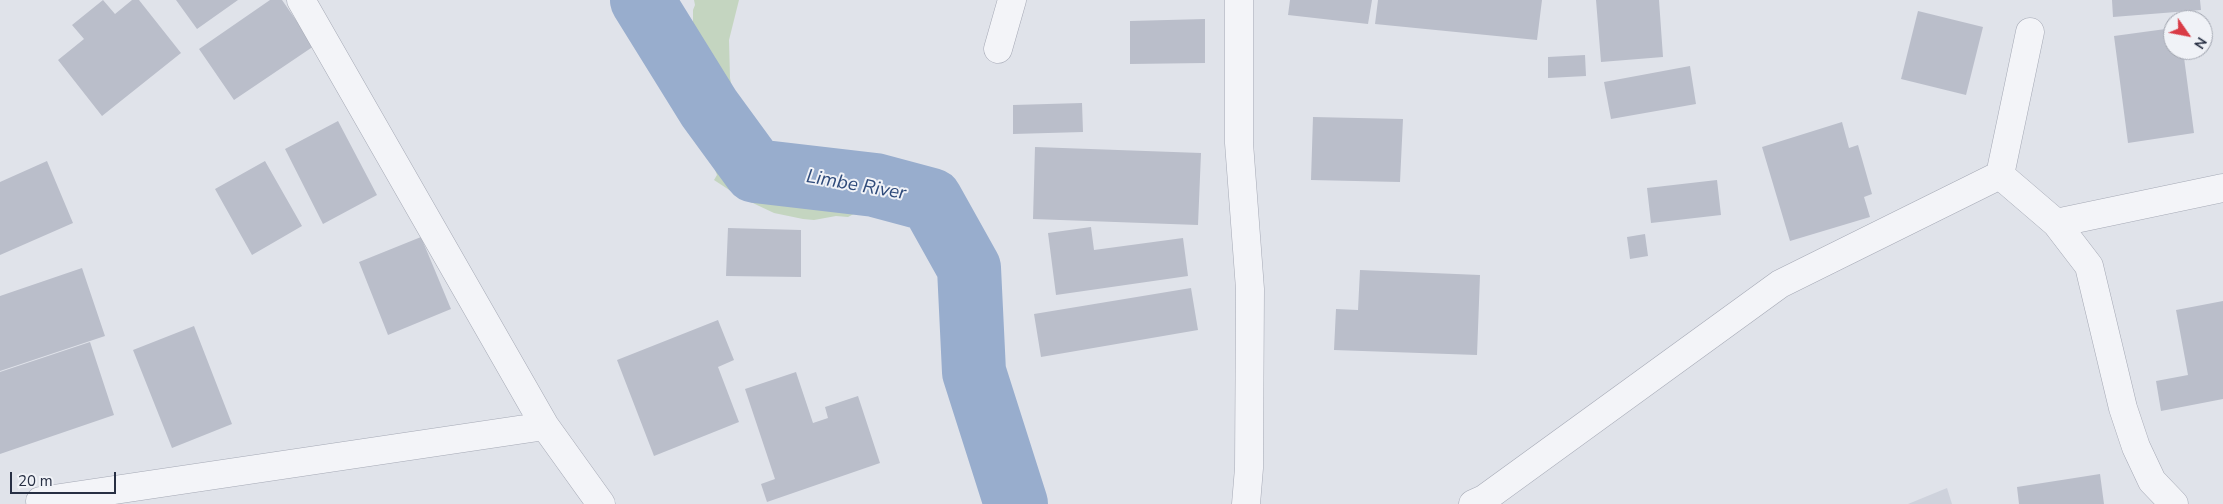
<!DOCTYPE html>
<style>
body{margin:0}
#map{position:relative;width:2223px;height:504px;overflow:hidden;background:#e0e3ea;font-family:"Nunito Sans",sans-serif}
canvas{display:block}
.north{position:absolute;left:2163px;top:10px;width:50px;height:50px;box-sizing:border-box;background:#f0f2f7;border:1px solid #a0a4af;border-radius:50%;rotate:123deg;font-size:14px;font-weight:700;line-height:20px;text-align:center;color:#272f43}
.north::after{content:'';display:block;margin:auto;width:18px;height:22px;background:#d93b46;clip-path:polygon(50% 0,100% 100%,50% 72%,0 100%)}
.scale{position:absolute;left:10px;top:472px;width:106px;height:22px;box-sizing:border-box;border:2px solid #272f43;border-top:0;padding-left:6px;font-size:15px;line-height:18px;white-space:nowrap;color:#272f43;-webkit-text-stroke:4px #f0f2f7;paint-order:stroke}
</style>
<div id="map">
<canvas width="2223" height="504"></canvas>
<div class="north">N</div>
<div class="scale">20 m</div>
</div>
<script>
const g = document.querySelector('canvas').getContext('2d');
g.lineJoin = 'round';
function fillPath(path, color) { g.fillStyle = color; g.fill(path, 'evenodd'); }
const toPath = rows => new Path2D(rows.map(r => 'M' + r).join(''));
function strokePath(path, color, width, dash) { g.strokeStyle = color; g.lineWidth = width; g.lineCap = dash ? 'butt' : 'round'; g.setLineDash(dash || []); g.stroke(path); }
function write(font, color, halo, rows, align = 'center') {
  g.font = font + ' "Nunito Sans",sans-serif'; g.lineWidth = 4; g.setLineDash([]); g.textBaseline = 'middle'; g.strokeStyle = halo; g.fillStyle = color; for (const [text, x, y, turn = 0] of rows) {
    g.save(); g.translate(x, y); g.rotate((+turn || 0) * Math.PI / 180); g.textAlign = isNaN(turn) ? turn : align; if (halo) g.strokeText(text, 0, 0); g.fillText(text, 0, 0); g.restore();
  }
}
fillPath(toPath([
 [1947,488,1952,504,1908,504]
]), '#ced2dc');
fillPath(toPath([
 [694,0,739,0,729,40,730,78,733,92,748,108,760,128,775,144,797,159,805,157,814,163,828,160,847,160,851,163,859,162,876,173,875,185,877,192,874,196,875,203,848,217,836,216,814,220,803,219,774,213,740,197,714,180,717,175,708,151,693,135,691,127,681,115,678,100,677,81,680,77,683,53,688,45,690,33,693,29,693,10,695,5]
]), '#c4d5c0');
strokePath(toPath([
 [642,0,709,108,755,171,875,185,931,200,969,268,974,372,1016,504]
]), '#98adcd', 64);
fillPath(toPath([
 [103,0,115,14,132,0,139,0,181,53,102,116,58,60,84,39,72,25],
 [176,0,238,0,197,29],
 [270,0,282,0,314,46,234,100,199,49],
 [1290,0,1372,0,1368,24,1288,15],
 [1378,0,1542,0,1537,40,1375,24],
 [1596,0,1659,0,1663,57,1601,62],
 [2112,0,2200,0,2201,10,2113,17],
 [1918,11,1983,27,1966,95,1901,79],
 [1205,19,1205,63,1130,64,1130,21],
 [2173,28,2173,50,2183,50,2194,133,2128,143,2114,36],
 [1585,55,1586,76,1548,78,1548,57],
 [1690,66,1696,104,1611,119,1604,82],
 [1082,103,1083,132,1013,134,1013,105],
 [1313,117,1403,119,1400,182,1311,180],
 [338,121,377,195,323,224,285,149],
 [1842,122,1849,148,1858,145,1872,194,1864,197,1870,217,1790,241,1762,147],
 [1035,147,1201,153,1198,225,1033,219],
 [47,161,73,223,0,255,0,182],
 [265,161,302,226,252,255,215,189],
 [1717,180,1721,215,1651,223,1647,188],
 [1091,227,1094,250,1183,238,1188,276,1056,295,1048,233],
 [728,228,801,230,801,277,726,276],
 [1645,234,1648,256,1630,259,1627,237],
 [421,237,451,309,388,335,359,262],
 [82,268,105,336,0,371,0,296],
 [1360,270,1480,275,1477,355,1334,350,1336,309,1358,310],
 [1191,288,1198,330,1041,357,1034,314],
 [2223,301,2223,399,2161,411,2156,381,2188,375,2176,310],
 [718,320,734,360,718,367,739,422,654,456,617,360],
 [194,326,232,424,172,448,133,350],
 [90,342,114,415,0,454,0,372],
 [796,372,813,423,828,418,825,407,858,396,880,463,767,502,761,484,775,479,745,389],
 [2100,474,2104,504,2019,504,2017,487]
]), '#babeca');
const minor = toPath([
 [301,0,545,426,601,504],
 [998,49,1012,0],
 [2000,175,2030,32],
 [2056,223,2223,188],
 [40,501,545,426],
 [1473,504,1484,499,1780,284,2000,175,2056,223,2089,266,2123,408,2136,447,2152,481,2174,504]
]);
const tertiary = toPath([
 [1239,0,1239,143,1250,289,1249,468,1246,504]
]);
strokePath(minor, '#a5a9b5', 29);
strokePath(tertiary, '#a5a9b5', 29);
strokePath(minor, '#f3f4f8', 28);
strokePath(tertiary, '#f3f4f8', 28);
write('italic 19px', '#2e4a7a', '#f0f2f7', [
 ["Limbe River",856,186,10]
]);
</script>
